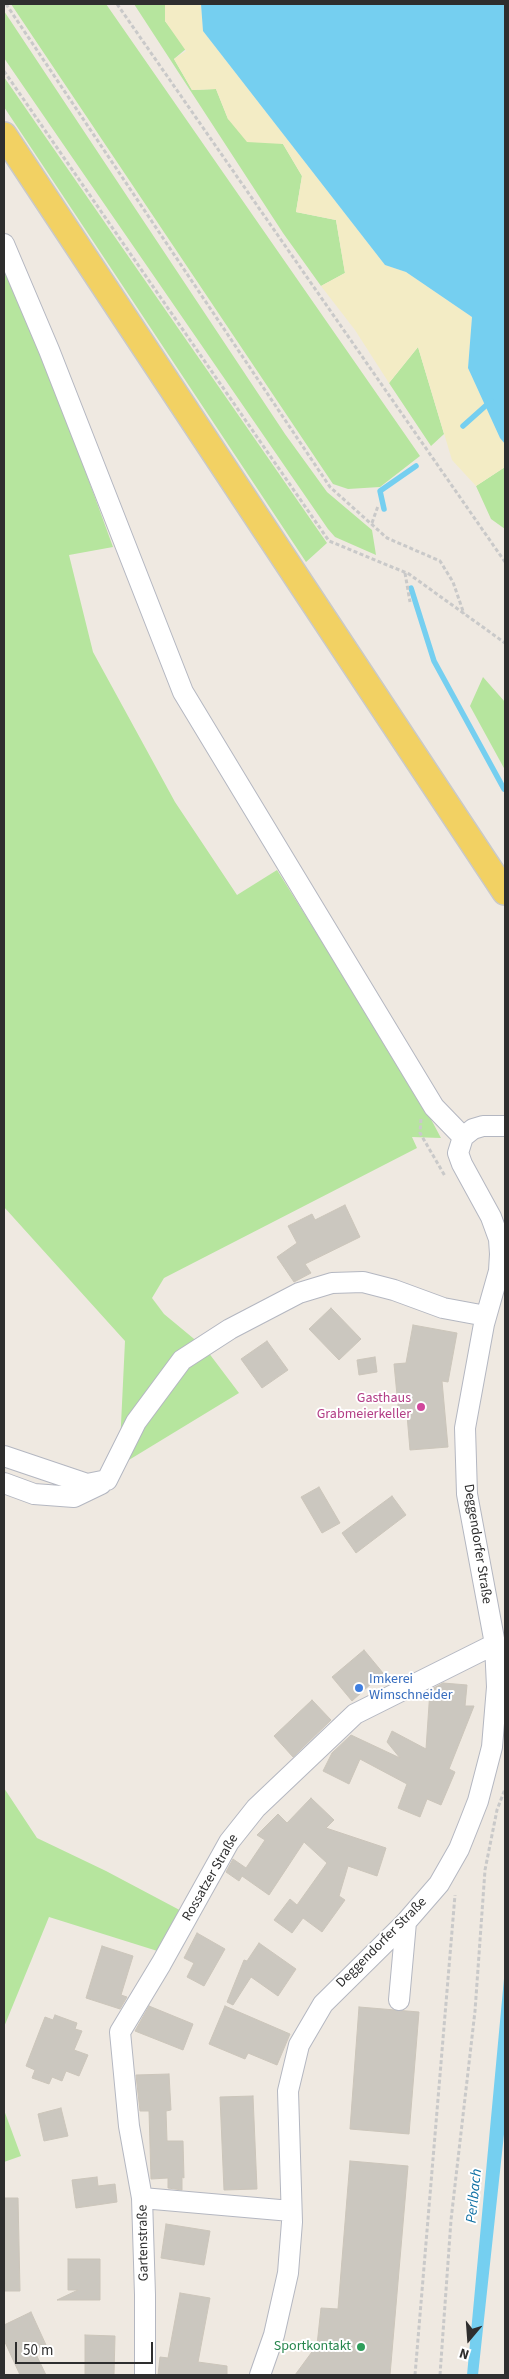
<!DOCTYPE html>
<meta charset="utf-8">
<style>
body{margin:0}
#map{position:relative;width:509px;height:2379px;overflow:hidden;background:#efe9e1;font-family:"Source Sans 3",sans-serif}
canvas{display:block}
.frame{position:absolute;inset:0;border:5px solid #2e2e2e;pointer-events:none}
.north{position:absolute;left:444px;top:2314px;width:50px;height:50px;-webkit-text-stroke:4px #fff;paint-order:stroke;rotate:198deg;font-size:14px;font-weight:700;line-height:20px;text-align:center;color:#2e2e2e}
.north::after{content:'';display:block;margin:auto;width:18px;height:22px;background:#2e2e2e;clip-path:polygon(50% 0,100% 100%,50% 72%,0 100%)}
.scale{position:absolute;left:15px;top:2342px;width:138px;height:22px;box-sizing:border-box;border:2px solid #2e2e2e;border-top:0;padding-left:6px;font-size:15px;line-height:18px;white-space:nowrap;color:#2e2e2e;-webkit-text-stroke:4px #fff;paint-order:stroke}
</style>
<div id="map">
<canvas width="509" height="2379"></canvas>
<div class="frame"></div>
<div class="north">N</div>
<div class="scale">50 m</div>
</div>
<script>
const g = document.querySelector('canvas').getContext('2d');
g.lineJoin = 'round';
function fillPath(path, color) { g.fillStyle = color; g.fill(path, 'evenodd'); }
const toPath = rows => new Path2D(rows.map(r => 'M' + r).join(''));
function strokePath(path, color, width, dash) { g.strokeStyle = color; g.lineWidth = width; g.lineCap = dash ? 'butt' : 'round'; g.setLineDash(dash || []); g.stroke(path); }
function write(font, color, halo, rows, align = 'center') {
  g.font = font + ' "Source Sans 3",sans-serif'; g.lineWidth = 4; g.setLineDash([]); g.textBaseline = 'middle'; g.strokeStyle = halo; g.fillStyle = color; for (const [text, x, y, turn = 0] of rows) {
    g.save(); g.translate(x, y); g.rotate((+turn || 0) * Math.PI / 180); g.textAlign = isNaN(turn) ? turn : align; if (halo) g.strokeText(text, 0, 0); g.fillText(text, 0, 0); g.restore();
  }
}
fillPath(toPath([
 [11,4,106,4,420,456,380,487,348,489,333,484],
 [134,4,165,4,165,21,187,48,174,59,192,90,216,89,228,119,283,144,302,176,296,212,336,220,345,273,321,286,283,233],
 [4,11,285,434,327,492,372,530,376,555,335,537,328,529,63,144,4,58],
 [4,77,327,543,306,562,4,107],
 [4,264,41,349,113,547,69,555,93,652,175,802,237,895,277,870,417,1093,441,1138,412,1137,417,1148,164,1278,152,1298,164,1314,205,1348,239,1393,119,1466,125,1341,4,1207],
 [418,347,444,434,431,446,389,383],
 [505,467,505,529,491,519,476,486],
 [483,677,505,702,505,770,470,706],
 [4,1788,37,1838,106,1871,189,1915,167,1954,49,1917,4,2027],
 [4,2110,21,2156,4,2162]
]), '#b6e59e');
fillPath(toPath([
 [165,4,201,4,203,31,385,265,406,272,472,317,468,368,500,438,505,444,505,467,476,486,452,460,418,347,389,383,355,330,321,286,345,273,336,220,296,212,302,176,283,144,247,142,228,119,216,89,192,90,174,59,186,51,165,21]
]), '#f3ecc5');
fillPath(toPath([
 [201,4,505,4,505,444,500,438,468,368,472,317,406,272,385,265,203,31],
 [505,1968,505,2125,478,2375,467,2375]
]), '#75cff0');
strokePath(toPath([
 [463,426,491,401],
 [384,509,380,491,416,466],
 [411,588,434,661,504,789]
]), '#75cff0', 5.5);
const building = toPath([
 [345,1205,360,1237,305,1264,311,1273,294,1282,277,1257,297,1243,288,1226,312,1214,315,1220,345,1205],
 [331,1308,361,1339,339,1360,309,1329,331,1308],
 [413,1325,457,1333,448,1382,442,1381,448,1447,410,1450,407,1415,399,1416,394,1364,406,1363,413,1325],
 [267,1341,288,1370,262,1388,241,1359,267,1341],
 [375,1357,377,1372,359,1375,357,1360,375,1357],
 [319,1487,340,1523,322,1533,301,1497,319,1487],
 [392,1496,406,1515,356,1553,342,1533,392,1496],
 [364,1650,383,1673,352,1701,332,1677,364,1650],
 [443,1683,467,1685,465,1706,474,1706,449,1769,455,1772,441,1805,427,1799,420,1817,398,1808,407,1784,360,1759,349,1784,323,1771,332,1753,351,1735,400,1758,387,1742,392,1731,426,1749,430,1690,443,1683],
 [312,1700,331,1720,293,1757,274,1736,312,1700],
 [311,1798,334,1820,326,1828,386,1848,377,1876,348,1866,339,1896,345,1900,322,1932,303,1918,292,1933,274,1920,290,1899,297,1905,327,1863,304,1842,269,1895,242,1876,239,1881,226,1872,233,1859,246,1868,265,1840,257,1835,278,1814,287,1823,311,1798],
 [197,1933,225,1949,204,1986,187,1977,194,1963,184,1958,197,1933],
 [259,1943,296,1969,278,1996,251,1977,233,2005,227,2002,244,1960,247,1961,259,1943],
 [102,1946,133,1956,121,1995,127,1997,120,2009,86,1998,102,1946],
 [149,2006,193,2024,183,2050,135,2031,149,2006],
 [225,2006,290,2034,277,2065,248,2053,245,2059,209,2044,225,2006],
 [359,2007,419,2012,409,2134,350,2129,359,2007],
 [55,2015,77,2023,75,2029,82,2031,74,2050,88,2055,79,2076,66,2071,62,2081,52,2077,49,2084,32,2078,35,2070,26,2066,45,2017,53,2020,55,2015],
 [169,2074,171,2110,166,2111,167,2141,183,2141,184,2178,182,2177,182,2190,168,2188,168,2178,151,2179,149,2111,140,2111,136,2075,169,2074],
 [253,2096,257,2189,224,2190,220,2097,253,2096],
 [61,2108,68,2136,44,2141,38,2114,61,2108],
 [350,2161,408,2166,390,2375,295,2375,317,2345,321,2308,338,2309,350,2161],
 [97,2177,98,2186,115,2184,117,2202,76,2208,72,2180,97,2177],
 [4,2198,18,2198,20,2291,4,2291,4,2198],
 [166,2224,210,2231,204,2265,161,2258,166,2224],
 [68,2259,100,2259,100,2300,57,2300,78,2290,68,2290,68,2259],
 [180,2293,210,2298,198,2362,227,2366,227,2375,158,2375,160,2357,168,2358,180,2293],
 [31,2312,46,2345,34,2350,46,2375,20,2375,4,2340,4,2325,31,2312],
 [85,2335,115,2336,114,2375,85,2375,85,2335]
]);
fillPath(building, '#cbc7bf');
strokePath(building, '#cbc5ba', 1);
const minor = toPath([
 [4,244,49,350,183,692,434,1107,463,1137],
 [463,1137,473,1129,483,1126,505,1126],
 [4,1456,87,1484,107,1480,136,1422,182,1360,230,1329,299,1293,332,1283,363,1282,394,1290,443,1308,486,1316],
 [4,1483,34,1494,74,1497,101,1484],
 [399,2000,406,1922],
 [142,2198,291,2211],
 [145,2375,145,2295,142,2198,129,2126,120,2032,161,1964,229,1842,256,1808,355,1714,495,1644],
 [260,2375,274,2335,288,2273,292,2222,288,2091,299,2045,323,2004,406,1922,439,1884,459,1849,469,1824,478,1801,492,1747,497,1687,495,1644,467,1494,465,1428,484,1324,499,1271,500,1254,499,1239,491,1217,462,1164,458,1153,463,1137]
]);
const major = toPath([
 [4,135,505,892]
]);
strokePath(minor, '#b4b7c1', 22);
strokePath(major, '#c9c9c9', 28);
strokePath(toPath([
 [6,4,330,487,387,538,440,561,453,582,464,614],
 [117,4,505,562],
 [4,71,329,541,409,574,505,643],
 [372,523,378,506],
 [405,573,410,602],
 [421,1119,420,1133,445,1176],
 [415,2375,455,1895],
 [440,2375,451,2220,475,2011,485,1870,497,1810,505,1789]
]), '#c9c9c9', 3, [4, 2.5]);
strokePath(minor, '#fff', 20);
strokePath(major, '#f2d163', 25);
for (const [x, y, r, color] of [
 [421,1407,5,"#d1479c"],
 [359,1688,5,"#3f7fe0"],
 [361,2347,5,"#2e9e5b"]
]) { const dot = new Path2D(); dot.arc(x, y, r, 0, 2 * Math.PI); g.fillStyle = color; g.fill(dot); strokePath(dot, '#fff', 2); }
write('14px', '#b23c85', '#fff', [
 ["Gasthaus",411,1399],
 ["Grabmeierkeller",411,1415]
], 'right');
write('14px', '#2e2e2e', '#fff', [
 ["Deggendorfer Straße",477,1544,81],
 ["Rossatzer Straße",211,1878,-60],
 ["Deggendorfer Straße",382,1943,-45],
 ["Gartenstraße",144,2243,-91]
]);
write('14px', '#366cbe', '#fff', [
 ["Imkerei",369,1680],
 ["Wimschneider",369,1696]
], 'left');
write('14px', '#27864d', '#fff', [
 ["Sportkontakt",351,2347]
], 'right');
write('italic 15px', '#0d6fa3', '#fff', [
 ["Perlbach",475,2196,-84]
]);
</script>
